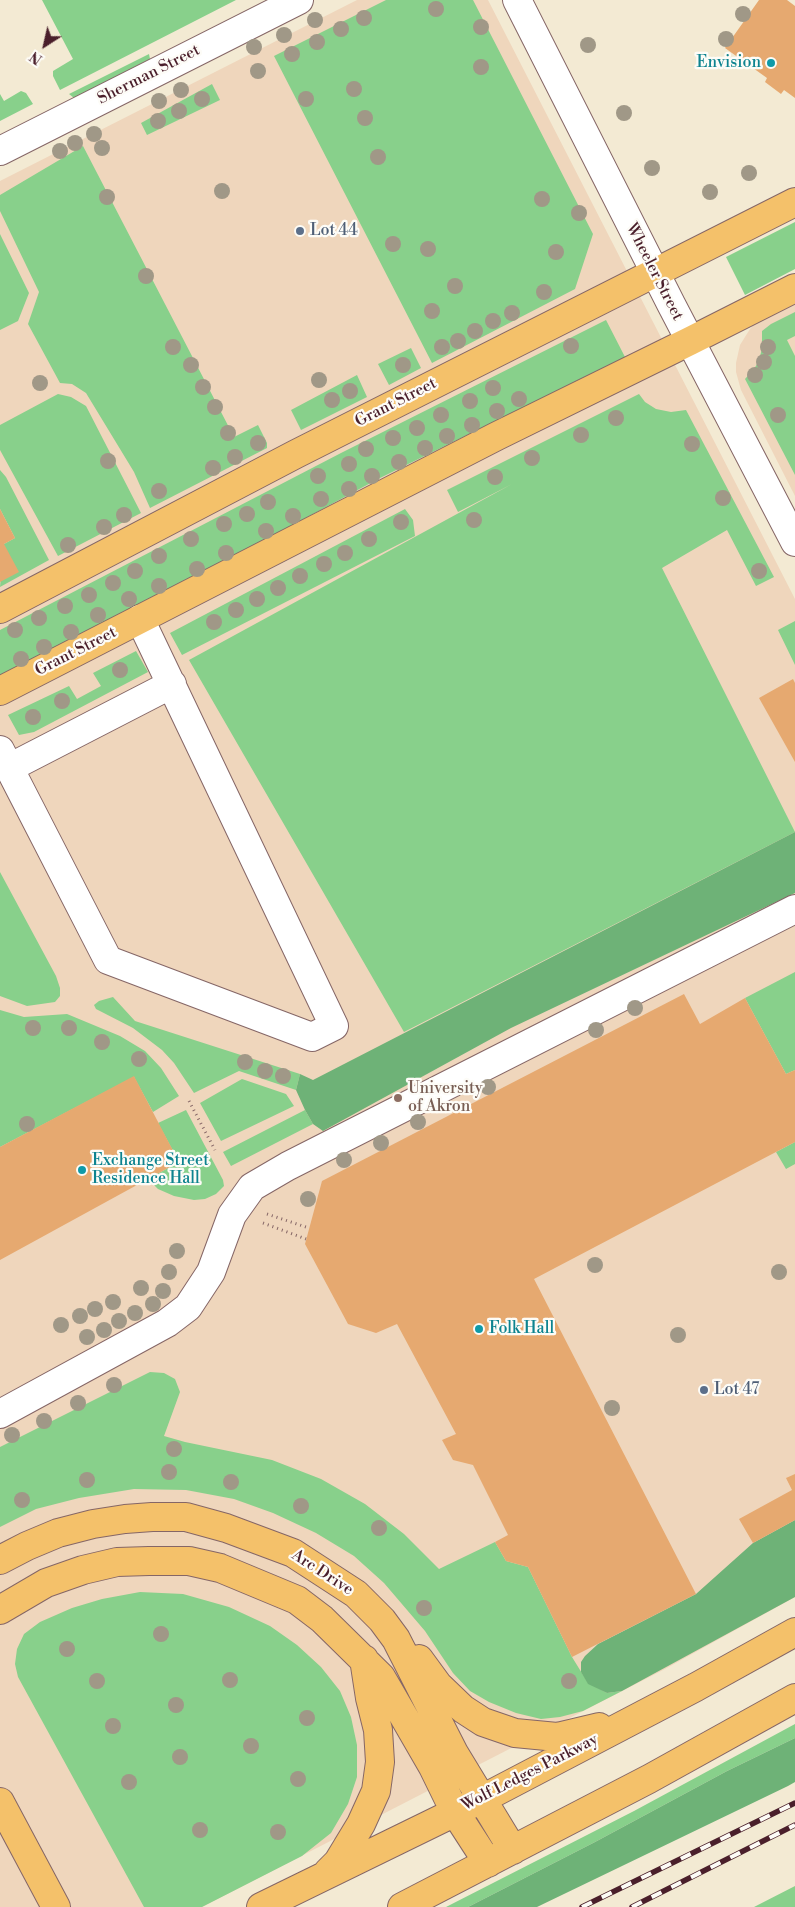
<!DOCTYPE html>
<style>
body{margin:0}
#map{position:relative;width:795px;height:1907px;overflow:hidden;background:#f3ead3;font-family:"Libre Bodoni",serif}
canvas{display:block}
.north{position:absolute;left:20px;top:20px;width:50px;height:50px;-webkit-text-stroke:4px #fdfcf7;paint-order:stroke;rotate:215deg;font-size:14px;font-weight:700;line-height:20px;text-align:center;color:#4a1f2b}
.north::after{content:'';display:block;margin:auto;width:18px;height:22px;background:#4a1f2b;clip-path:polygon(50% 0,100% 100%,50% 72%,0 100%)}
</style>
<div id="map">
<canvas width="795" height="1907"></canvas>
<div class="north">N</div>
</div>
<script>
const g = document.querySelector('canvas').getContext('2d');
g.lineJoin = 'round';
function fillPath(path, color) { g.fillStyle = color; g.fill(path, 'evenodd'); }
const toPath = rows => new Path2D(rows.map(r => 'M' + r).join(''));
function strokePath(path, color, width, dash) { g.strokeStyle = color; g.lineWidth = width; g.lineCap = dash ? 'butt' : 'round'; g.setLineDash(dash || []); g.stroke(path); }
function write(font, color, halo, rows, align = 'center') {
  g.font = font + ' "Libre Bodoni",serif'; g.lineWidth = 4.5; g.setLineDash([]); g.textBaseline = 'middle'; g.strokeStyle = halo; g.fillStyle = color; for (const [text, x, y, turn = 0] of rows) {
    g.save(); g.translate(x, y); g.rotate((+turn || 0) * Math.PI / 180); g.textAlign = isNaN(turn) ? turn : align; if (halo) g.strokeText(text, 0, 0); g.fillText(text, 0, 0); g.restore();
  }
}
fillPath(toPath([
 [357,0,488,0,795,599,795,1597,665,1669,202,1907,0,1907,0,181],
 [795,301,795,496,741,390,736,372,736,363,740,345,750,329,756,322]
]), '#efd6bc');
fillPath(toPath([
 [42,0,236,0,60,90,53,76,53,71,73,59],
 [386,0,473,0,593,234,575,289,432,363,274,56],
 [149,54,150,59,74,98,69,94],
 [212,84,220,100,147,135,141,123],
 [21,91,26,93,33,104,0,121,0,94,4,101],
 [83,146,234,437,258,425,267,443,267,448,150,508,134,472,86,393,72,384,60,383,28,324,39,292,0,211,0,195],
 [795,222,795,269,745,295,726,257],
 [0,234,29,293,18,321,0,330],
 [795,312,795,336,787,340,795,356,795,475,745,379,754,369,759,361,762,348,762,331,771,324],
 [606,320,625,357,378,479,261,542,0,676,0,630,341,453],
 [411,348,421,368,389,385,378,364],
 [357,375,367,397,301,430,291,410],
 [58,394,71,397,86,406,141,513,58,556,0,450,0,425],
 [639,394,645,402,656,409,671,412,686,410,774,577,756,586,727,530,662,568,795,832,404,1032,189,660,512,484,458,512,447,490],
 [0,470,6,477,49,560,0,587,4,544,15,538,0,509],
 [405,509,413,520,415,536,182,655,170,633],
 [795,621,795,665,778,630],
 [136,651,148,672,34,732,19,735,8,715,69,686,77,699,101,686,93,673],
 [0,872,56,976,60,988,60,996,55,1002,27,1006,0,996],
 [795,972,795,1070,786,1074,745,998],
 [113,997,135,1021,300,1074,296,1090,239,1071,194,1093,174,1063,162,1050,133,1028,96,1009,94,1005,99,1001],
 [0,1010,24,1017,67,1014,120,1036,145,1051,161,1068,179,1096,153,1112,134,1077,0,1147],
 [242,1079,286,1094,294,1106,221,1141,200,1103],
 [186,1110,223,1180,224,1186,216,1194,205,1199,194,1200,174,1196,158,1189,148,1179,179,1162,158,1123],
 [305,1110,313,1124,231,1166,223,1152],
 [795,1142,795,1164,786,1169,776,1152],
 [150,1372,164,1373,175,1379,180,1392,164,1436,185,1442,272,1460,321,1479,365,1504,404,1534,439,1569,495,1542,506,1561,528,1567,572,1657,588,1683,607,1693,622,1691,583,1711,560,1717,541,1719,516,1713,489,1702,470,1691,453,1673,425,1631,384,1583,354,1556,316,1533,273,1513,234,1499,186,1490,134,1489,79,1498,36,1509,0,1527,0,1447],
 [140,1592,183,1594,229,1607,270,1626,297,1645,321,1667,340,1691,351,1717,357,1745,357,1777,348,1804,331,1833,302,1856,202,1907,144,1907,18,1677,15,1664,17,1649,24,1634,40,1622,72,1608,102,1599],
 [795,1724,795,1738,727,1771,595,1842,468,1907,446,1907,634,1811],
 [795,1886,795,1907,754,1907]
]), '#88d08b');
fillPath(toPath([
 [795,832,795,893,511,1028,323,1131,313,1124,305,1110,296,1090,300,1074,313,1080],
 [795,1520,795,1597,622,1691,607,1693,588,1684,581,1672,581,1662,585,1656,598,1644,696,1594,753,1543],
 [795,1738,795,1782,788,1786,537,1907,468,1907,595,1842,727,1771]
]), '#6eb277');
fillPath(toPath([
 [759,0,787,0,795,6,795,98,784,90,781,94,765,82,767,78,725,48],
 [0,509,15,538,4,544,19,572,0,582],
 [793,679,795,683,795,762,759,698],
 [684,994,700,1024,745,998,786,1074,795,1070,795,1142,534,1279,696,1594,572,1657,528,1567,506,1561,495,1542,508,1535,473,1465,453,1460,442,1440,456,1434,397,1324,376,1333,348,1324,305,1244,322,1181],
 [134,1076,179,1162,0,1260,0,1147],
 [795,1474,795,1520,753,1543,739,1519,792,1490,786,1478]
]), '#e6a970');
const minor = toPath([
 [517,0,671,304,795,542],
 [0,151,299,0],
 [0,750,108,960,312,1037,334,1026,140,619],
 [9,768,172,684],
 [0,1414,167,1323,188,1307,211,1272,232,1215,252,1187,288,1166,795,909]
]);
const major = toPath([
 [0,609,296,454,795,202],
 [0,691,497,436,690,341,795,288],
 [0,1560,27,1546,58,1533,93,1524,125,1519,152,1517,186,1517,226,1528,293,1553,356,1594,382,1620,396,1639,454,1753,513,1850],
 [0,1610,46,1583,83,1570,117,1562,149,1561,189,1561,220,1568,297,1600,322,1619,381,1677,433,1767,455,1812,488,1863],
 [419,1659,438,1685,463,1709,483,1722,515,1733,557,1737,599,1727],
 [0,1802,56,1907],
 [328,1872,338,1862,361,1824,376,1791,380,1762,378,1730,370,1698,364,1659],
 [261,1907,482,1799,696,1687,795,1632],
 [402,1907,649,1779,795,1698]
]);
strokePath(minor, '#856666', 30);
strokePath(major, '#856666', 30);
strokePath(toPath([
 [189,1101,215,1150],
 [267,1214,309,1228],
 [263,1223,306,1239]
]), '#856666', 3, [1, 4]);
strokePath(minor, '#fff', 28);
strokePath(major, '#f4c16a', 28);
const rail = toPath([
 [582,1907,795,1803],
 [632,1907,795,1825]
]);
strokePath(rail, '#4a1f2b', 5.5);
strokePath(rail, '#fdfcf7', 4, [11]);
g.fillStyle = '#a09887';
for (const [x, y] of [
 [436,9],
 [743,14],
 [364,18],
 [315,20],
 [481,27],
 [341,29],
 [284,35],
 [726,39],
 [317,42],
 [588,45],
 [254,47],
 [292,54],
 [481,67],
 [258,71],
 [354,89],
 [181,90],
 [202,99],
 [306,99],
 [159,101],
 [179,111],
 [624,113],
 [365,118],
 [158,121],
 [94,134],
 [75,143],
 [102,148],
 [60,151],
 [378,157],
 [652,168],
 [749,173],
 [222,191],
 [710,192],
 [107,197],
 [542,199],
 [579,213],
 [393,244],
 [428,249],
 [556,252],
 [146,276],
 [455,286],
 [544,292],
 [432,311],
 [512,313],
 [493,321],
 [475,331],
 [458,341],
 [571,346],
 [173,347],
 [442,347],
 [768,347],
 [764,362],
 [191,365],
 [403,365],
 [755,375],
 [319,380],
 [40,383],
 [203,387],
 [493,388],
 [350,391],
 [519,399],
 [332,400],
 [470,401],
 [215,407],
 [497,411],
 [441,415],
 [778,415],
 [616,418],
 [472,425],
 [417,428],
 [228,433],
 [581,435],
 [447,436],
 [393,438],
 [258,443],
 [692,444],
 [425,448],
 [366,449],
 [235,457],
 [532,458],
 [108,461],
 [399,462],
 [349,464],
 [213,468],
 [318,476],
 [372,476],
 [495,477],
 [349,489],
 [159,491],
 [723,498],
 [321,499],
 [268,502],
 [247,514],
 [124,515],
 [293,516],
 [474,520],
 [401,522],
 [224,524],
 [104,527],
 [266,531],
 [191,539],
 [369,539],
 [68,545],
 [226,553],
 [345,553],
 [159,556],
 [324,564],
 [197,569],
 [135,571],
 [759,571],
 [300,576],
 [113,583],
 [159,586],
 [278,588],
 [89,595],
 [129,599],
 [257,599],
 [65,606],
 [236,610],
 [98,615],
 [39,618],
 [214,622],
 [15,630],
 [71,632],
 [44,647],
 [21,659],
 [120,670],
 [62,701],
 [33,717],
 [635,1008],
 [33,1028],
 [69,1028],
 [596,1030],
 [102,1042],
 [139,1059],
 [245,1062],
 [265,1071],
 [283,1076],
 [488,1087],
 [418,1122],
 [27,1124],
 [381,1143],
 [344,1160],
 [308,1199],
 [177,1251],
 [595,1265],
 [169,1272],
 [779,1272],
 [141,1288],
 [163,1291],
 [113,1302],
 [153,1304],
 [95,1309],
 [135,1313],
 [80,1316],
 [119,1321],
 [61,1325],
 [104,1330],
 [678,1335],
 [87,1337],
 [114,1385],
 [78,1403],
 [612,1408],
 [44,1421],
 [12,1435],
 [174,1449],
 [169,1472],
 [87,1480],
 [231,1482],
 [22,1500],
 [301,1506],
 [379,1528],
 [424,1608],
 [161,1634],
 [67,1649],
 [230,1680],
 [97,1681],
 [569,1681],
 [176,1705],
 [307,1718],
 [113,1726],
 [251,1746],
 [180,1757],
 [298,1779],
 [129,1782],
 [200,1830],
 [278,1832]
]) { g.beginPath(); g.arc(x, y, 8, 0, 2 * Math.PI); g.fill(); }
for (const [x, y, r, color] of [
 [771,63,5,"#0f9aa8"],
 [300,231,5,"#5c6f8a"],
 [398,1098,5,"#8d6e63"],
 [82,1170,5,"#0f9aa8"],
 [479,1329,5,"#0f9aa8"],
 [704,1390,5,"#5c6f8a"]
]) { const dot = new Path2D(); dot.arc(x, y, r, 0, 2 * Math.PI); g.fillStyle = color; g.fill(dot); strokePath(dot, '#fdfcf7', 2); }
write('16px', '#0d838f', '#fdfcf7', [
 ["Envision",761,63,"right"],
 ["Exchange Street",92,1161],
 ["Residence Hall",92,1179],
 ["Folk Hall",489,1329]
], 'left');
write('16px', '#4a1f2b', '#fdfcf7', [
 ["Sherman Street",149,75,-27],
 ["Wheeler Street",654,272,63],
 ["Grant Street",396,403,-27],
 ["Grant Street",76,652,-27],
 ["Arc Drive",322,1573,33],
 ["Wolf Ledges Parkway",530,1773,-27]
]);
write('16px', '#4e5e75', '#fdfcf7', [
 ["Lot 44",310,231],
 ["Lot 47",714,1390]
], 'left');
write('16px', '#785e54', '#fdfcf7', [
 ["University",408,1089],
 ["of Akron",408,1107]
], 'left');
</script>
